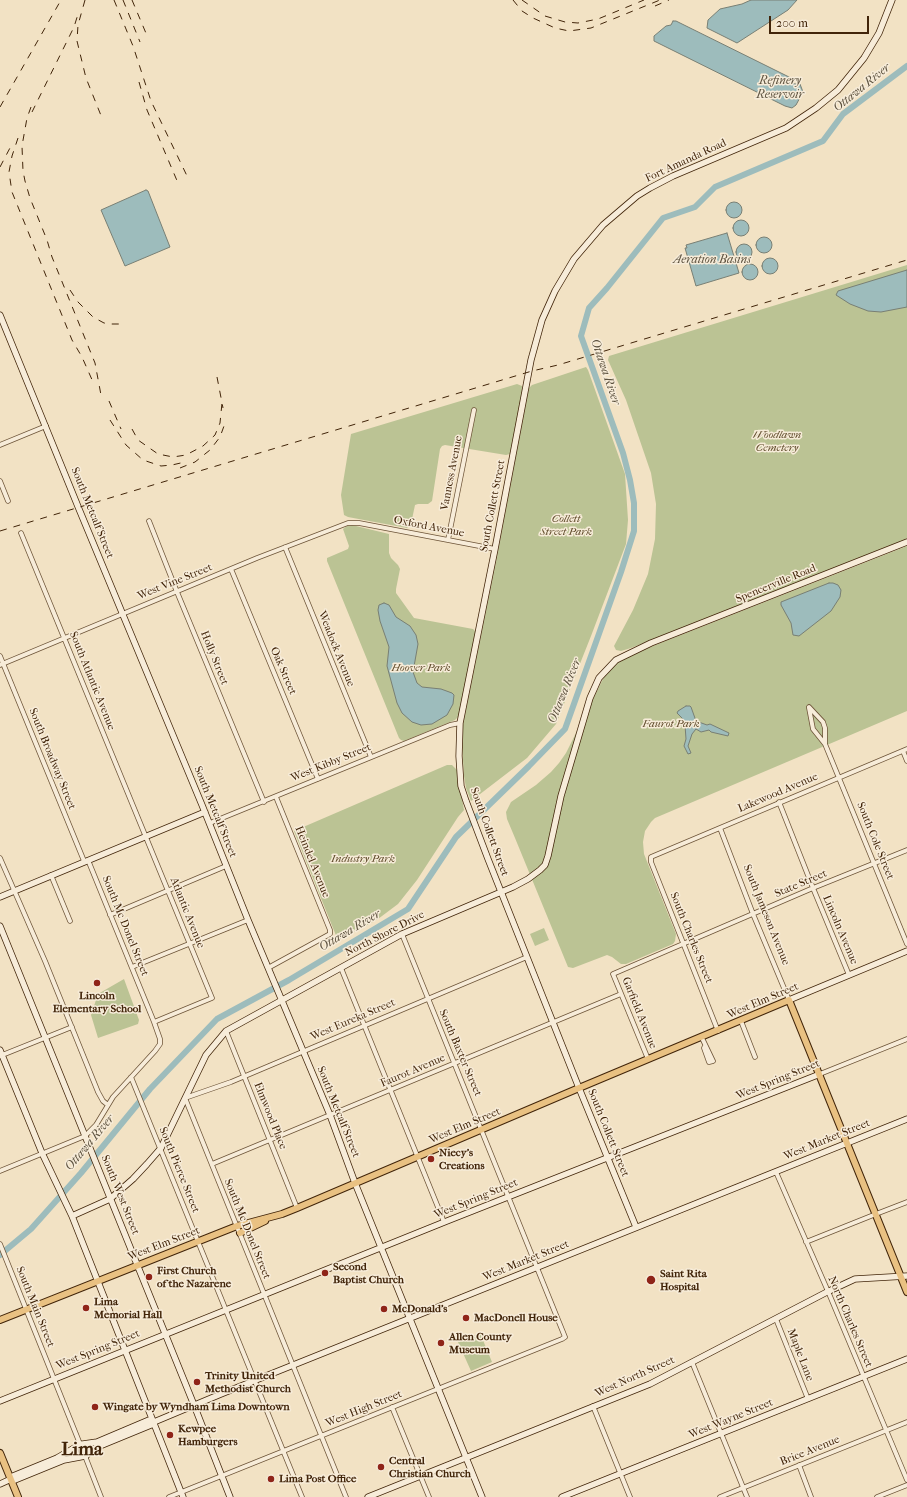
<!DOCTYPE html>
<style>
body{margin:0}
#map{position:relative;width:907px;height:1497px;overflow:hidden;background:#f2e2c4;font-family:"IM FELL French Canon",serif}
canvas{display:block}
.scale{position:absolute;left:769px;top:16px;width:100px;height:18px;box-sizing:border-box;border:2px solid #412409;border-top:0;padding-left:5px;font-size:12px;line-height:14px;white-space:nowrap;color:#412409;-webkit-text-stroke:3px #f7ecd9;paint-order:stroke}
</style>
<div id="map">
<canvas width="907" height="1497"></canvas>
<div class="scale">200 m</div>
</div>
<script>
const g = document.querySelector('canvas').getContext('2d');
g.lineJoin = 'round';
function fillPath(path, color) { g.fillStyle = color; g.fill(path, 'evenodd'); }
const toPath = rows => new Path2D(rows.map(r => 'M' + r).join(''));
function strokePath(path, color, width, dash) { g.strokeStyle = color; g.lineWidth = width; g.lineCap = dash ? 'butt' : 'round'; g.setLineDash(dash || []); g.stroke(path); }
function write(font, color, halo, rows, align = 'center') {
  g.font = font + ' "IM FELL French Canon",serif'; g.lineWidth = 3; g.setLineDash([]); g.textBaseline = 'middle'; g.strokeStyle = halo; g.fillStyle = color; for (const [text, x, y, turn = 0] of rows) {
    g.save(); g.translate(x, y); g.rotate((+turn || 0) * Math.PI / 180); g.textAlign = isNaN(turn) ? turn : align; if (halo) g.strokeText(text, 0, 0); g.fillText(text, 0, 0); g.restore();
  }
}
fillPath(toPath([
 [907,265,907,539,631,648,621,651,616,650,614,646,633,610,648,574,655,539,656,504,651,473,626,400,608,360,609,356],
 [586,367,588,370,625,474,628,520,626,544,591,636,556,724,527,758,471,801,466,788,464,776,462,744,463,725,497,557,529,388,532,385],
 [517,384,522,386,523,389,510,454,506,455,445,445,442,446,440,449,432,501,428,504,418,504,415,505,411,524,407,528,348,517,344,515,341,495,351,434],
 [352,525,389,534,389,553,391,558,398,565,400,569,396,589,396,593,414,618,473,629,476,632,459,716,455,720,404,741,401,740,399,738,327,561,327,558,348,549,349,546,343,529,347,526],
 [907,546,907,711,655,818,651,822,645,831,643,842,644,854,676,934,675,941,673,944,626,964,621,964,612,957,607,955,573,968,568,967,515,838,507,819,506,812,511,802,536,785,551,772,559,763,566,753,604,677,613,666,621,660,635,653],
 [447,765,452,765,457,770,464,810,458,817,417,880,398,904,378,919,347,936,337,938,294,831],
 [544,928,549,940,535,946,530,934],
 [124,979,139,1020,138,1024,98,1038,91,1015,98,994],
 [480,1333,492,1362,471,1371,458,1342]
]), '#bbc394');
const water = toPath([
 [751,0,797,0,788,10,737,43,707,28,708,20,720,9,742,4,751,0],
 [673,21,676,21,787,76,791,78,794,84,800,84,803,92,796,105,792,108,785,106,654,41,654,36,666,26,671,25,673,21],
 [146,190,148,191,170,247,125,266,101,210,146,190],
 '726 210a8 8 0 1 1 16 0a8 8 0 1 1-16 0Z',
 '733 228a8 8 0 1 1 16 0a8 8 0 1 1-16 0Z',
 [727,233,739,273,696,286,685,248,687,248,686,245,727,233],
 '756 245a8 8 0 1 1 16 0a8 8 0 1 1-16 0Z',
 '736 252a8 8 0 1 1 16 0a8 8 0 1 1-16 0Z',
 '762 266a8 8 0 1 1 16 0a8 8 0 1 1-16 0Z',
 '742 272a8 8 0 1 1 16 0a8 8 0 1 1-16 0Z',
 [907,270,907,307,881,312,868,311,850,304,836,295,838,291,907,270],
 [829,583,833,583,838,585,841,590,840,597,831,611,799,636,793,635,791,623,781,605,781,602,829,583],
 [384,603,389,605,396,617,410,626,416,635,418,644,413,672,417,683,422,687,441,689,452,693,454,695,453,704,447,715,432,724,421,725,412,722,402,713,397,703,387,666,389,647,380,621,378,610,379,605,384,603],
 [686,706,690,706,691,707,696,721,707,725,710,724,729,733,728,736,711,732,709,730,701,732,696,729,692,734,688,746,691,753,688,754,684,746,686,739,685,725,682,718,677,713,678,711,686,706]
]);
fillPath(water, '#9dbcbc');
strokePath(water, '#787f74', 1);
strokePath(toPath([
 [0,1255,31,1229,81,1173,150,1089,217,1019,289,980,408,909,456,837,529,766,565,729,621,572,634,531,634,503,630,480,623,453,581,336,589,308,607,288,663,218,695,207,715,187,823,141,843,114,907,66]
]), '#9dbcbc', 6);
const street = toPath([
 [0,445,46,426],
 [0,481,8,501],
 [149,521,177,592,264,802],
 [21,533,212,998,154,1022],
 [448,540,474,410],
 [285,547,371,757],
 [231,569,318,779],
 [0,656,84,861],
 [0,665,257,558,348,523,359,523,495,549],
 [809,707,823,722,825,728,825,744,907,944],
 [809,708,813,729,825,744],
 [903,751,907,761],
 [779,802,813,888,849,975],
 [210,823,450,725,460,723],
 [720,828,753,914,789,1000],
 [0,858,45,961,98,1092,103,1101,108,1105],
 [51,875,70,921],
 [110,915,226,866],
 [132,967,248,920],
 [268,968,330,934,330,930,276,797],
 [341,968,444,1222],
 [741,1021,755,1057],
 [226,1031,297,1208],
 [718,1031,651,862,651,857,907,749],
 [702,1038,713,1061,709,1062,704,1048,705,1046],
 [0,1056,72,1027],
 [648,1059,613,974,813,888,907,850],
 [820,1074,907,1039],
 [131,1077,302,1497],
 [212,1164,621,994],
 [0,1171,85,1136,96,1125,113,1097,155,1051,160,1044,160,1039,154,1022,88,860],
 [776,1172,830,1296,907,1480],
 [876,1214,907,1202],
 [806,1242,876,1214],
 [0,1244,80,1444],
 [776,1319,808,1399],
 [692,1362,747,1497],
 [593,1406,630,1497],
 [392,1407,429,1497],
 [85,1456,101,1497],
 [799,1465,811,1497],
 [169,1497,562,1339,565,1337,402,934],
 [346,1497,185,1098,231,1082,527,957],
 [720,1497,907,1422],
 [877,1497,907,1485]
]);
const secondary = toPath([
 [0,315,79,509,202,805,248,920,330,1115,355,1183,482,1497],
 [0,897,205,812],
 [0,926,194,1405,230,1497],
 [789,1000,907,951],
 [0,1050,42,1153,72,1216,183,1497],
 [72,1216,110,1199,133,1179,147,1164,161,1148,206,1055,226,1031,402,934,513,887,528,879,540,870,545,865,548,856,561,796,590,698,599,678,616,660,651,643,907,542],
 [636,1227,579,1088,488,859,466,801,461,786,459,756,460,723,495,549,531,360,542,320,555,291,574,259,603,225,637,196,650,188,673,176,786,128,816,108,838,90,864,58,879,33,892,0],
 [0,1401,447,1221,820,1074],
 [83,1444,97,1442,149,1420,154,1422],
 [87,1454,89,1450,87,1446,81,1444,77,1446,75,1450,76,1454,80,1457,85,1456,86,1456,90,1451,95,1448,151,1425,154,1422,221,1394,907,1119],
 [11,1479,13,1476,57,1458,76,1447],
 [0,1484,11,1479,15,1480,64,1460,80,1457],
 [368,1497,650,1384,827,1292,855,1279,907,1276],
 [562,1497,907,1359]
]);
const primary = toPath([
 [240,1233,265,1221],
 [0,1320,237,1226,282,1214,297,1208,579,1088,789,1000,907,1292],
 [0,1453,18,1497]
]);
strokePath(street, '#6d5438', 5.5);
strokePath(secondary, '#412409', 7);
strokePath(primary, '#412409', 8);
strokePath(street, '#f7ecd9', 4);
strokePath(secondary, '#f7ecd9', 5.5);
strokePath(primary, '#e9c182', 6);
strokePath(toPath([
 [85,0,78,25,77,41,86,78,102,118],
 [114,0,133,46,151,101,188,178],
 [123,0,140,42],
 [132,0,148,38],
 [513,0,522,11,533,18,555,28,569,31,591,28,660,0],
 [522,0,545,16,565,22,578,23,598,19,644,0],
 [655,6,669,0],
 [139,82,147,110,178,183],
 [0,107,61,0],
 [31,107,27,118,22,146,23,171,25,181,30,198,47,240,52,257,95,363,101,395],
 [32,112,74,27,79,11],
 [18,138,12,156,9,172,12,192,72,340,82,357,93,382],
 [0,167,11,146],
 [70,290,78,302,93,317,104,323,111,324,125,324],
 [217,377,223,408],
 [109,401,121,429],
 [110,420,126,445,143,460,161,466,172,465,185,462],
 [132,429,138,440,158,454,173,457,186,455,203,446,215,435,220,423,222,403],
 [180,468,195,462,210,450,220,437,224,426],
 [0,531,532,371,558,365,907,260]
]), '#412409', 1, [7, 7]);
for (const [x, y, r, color] of [
 [97,983,4,"#8f2418"],
 [431,1159,4,"#8f2418"],
 [325,1273,4,"#8f2418"],
 [149,1277,4,"#8f2418"],
 [651,1280,5,"#8f2418"],
 [86,1308,4,"#8f2418"],
 [384,1309,4,"#8f2418"],
 [466,1318,4,"#8f2418"],
 [441,1343,4,"#8f2418"],
 [197,1382,4,"#8f2418"],
 [95,1407,4,"#8f2418"],
 [170,1435,4,"#8f2418"],
 [381,1467,4,"#8f2418"],
 [271,1479,4,"#8f2418"]
]) { const dot = new Path2D(); dot.arc(x, y, r, 0, 2 * Math.PI); g.fillStyle = color; g.fill(dot); strokePath(dot, '#f7ecd9', 1.5); }
write('11px', '#412409', '#f7ecd9', [
 ["Fort Amanda Road",686,161,-25],
 ["Vanness Avenue",452,473,-79],
 ["South Collett Street",493,506,-79],
 ["South Metcalf Street",92,513,68],
 ["Oxford Avenue",429,527,11],
 ["West Vine Street",175,582,-22],
 ["Spencerville Road",776,584,-22],
 ["Weadock Avenue",336,649,68],
 ["Holly Street",214,658,68],
 ["Oak Street",283,671,67],
 ["South Atlantic Avenue",92,681,68],
 ["South Broadway Street",52,759,68],
 ["West Kibby Street",331,763,-22],
 ["Lakewood Avenue",778,793,-23],
 ["South Metcalf Street",215,812,68],
 ["South Collett Street",489,832,70],
 ["South Cole Street",875,841,68],
 ["Heindel Avenue",312,862,68],
 ["State Street",801,884,-23],
 ["Atlantic Avenue",187,913,68],
 ["South Jameson Avenue",766,915,68],
 ["South Mc Donel Street",125,926,68],
 ["Lincoln Avenue",840,930,67],
 ["North Shore Drive",385,934,-27],
 ["South Charles Street",691,938,68],
 ["West Elm Street",763,1001,-23],
 ["Garfield Avenue",639,1013,68],
 ["West Eureka Street",353,1020,-23],
 ["South Baxter Street",460,1053,67],
 ["Faurot Avenue",413,1071,-23],
 ["West Spring Street",778,1080,-22],
 ["South Metcalf Street",338,1112,68],
 ["Elmwood Place",270,1116,68],
 ["West Elm Street",465,1126,-23],
 ["South Collett Street",608,1133,68],
 ["West Market Street",827,1140,-22],
 ["South Pierce Street",179,1170,68],
 ["South West Street",120,1195,68],
 ["West Spring Street",476,1199,-22],
 ["South Mc Donel Street",247,1229,68],
 ["West Elm Street",164,1244,-21],
 ["West Market Street",526,1261,-22],
 ["South Main Street",35,1307,68],
 ["North Charles Street",850,1322,67],
 ["West Spring Street",98,1350,-22],
 ["Maple Lane",800,1355,69],
 ["West North Street",635,1377,-24],
 ["West High Street",364,1409,-22],
 ["West Wayne Street",731,1419,-22],
 ["Brice Avenue",810,1451,-22]
]);
write('italic 11px', '#604c2c', '#f7ecd9', [
 ["Woodlawn",777,435],
 ["Cemetery",777,448],
 ["Collett",566,519],
 ["Street Park",566,532],
 ["Hoover Park",421,668],
 ["Faurot Park",671,724],
 ["Industry Park",363,859]
]);
write('bold 11px', '#412409', '#f7ecd9', [
 ["Lincoln",97,996,"center"],
 ["Elementary School",97,1009,"center"],
 ["Niecy's",439,1153],
 ["Creations",439,1166],
 ["Second",333,1267],
 ["Baptist Church",333,1280],
 ["First Church",157,1271],
 ["of the Nazarene",157,1284],
 ["Saint Rita",660,1274],
 ["Hospital",660,1287],
 ["Lima",94,1302],
 ["Memorial Hall",94,1315],
 ["McDonald's",392,1309],
 ["MacDonell House",474,1318],
 ["Allen County",449,1337],
 ["Museum",449,1350],
 ["Trinity United",205,1376],
 ["Methodist Church",205,1389],
 ["Wingate by Wyndham Lima Downtown",103,1407],
 ["Kewpee",178,1429],
 ["Hamburgers",178,1442],
 ["Central",389,1461],
 ["Christian Church",389,1474],
 ["Lima Post Office",279,1479]
], 'left');
write('italic 12px', '#5d523f', '#f7ecd9', [
 ["Refinery",780,81],
 ["Reservoir",780,95],
 ["Ottawa River",862,88,-39],
 ["Aeration Basins",712,260],
 ["Ottawa River",605,372,71],
 ["Ottawa River",565,691,-68],
 ["Ottawa River",350,931,-31],
 ["Ottawa River",90,1143,-50]
]);
write('bold 19px', '#412409', '#f7ecd9', [
 ["Lima",82,1450]
]);
</script>
